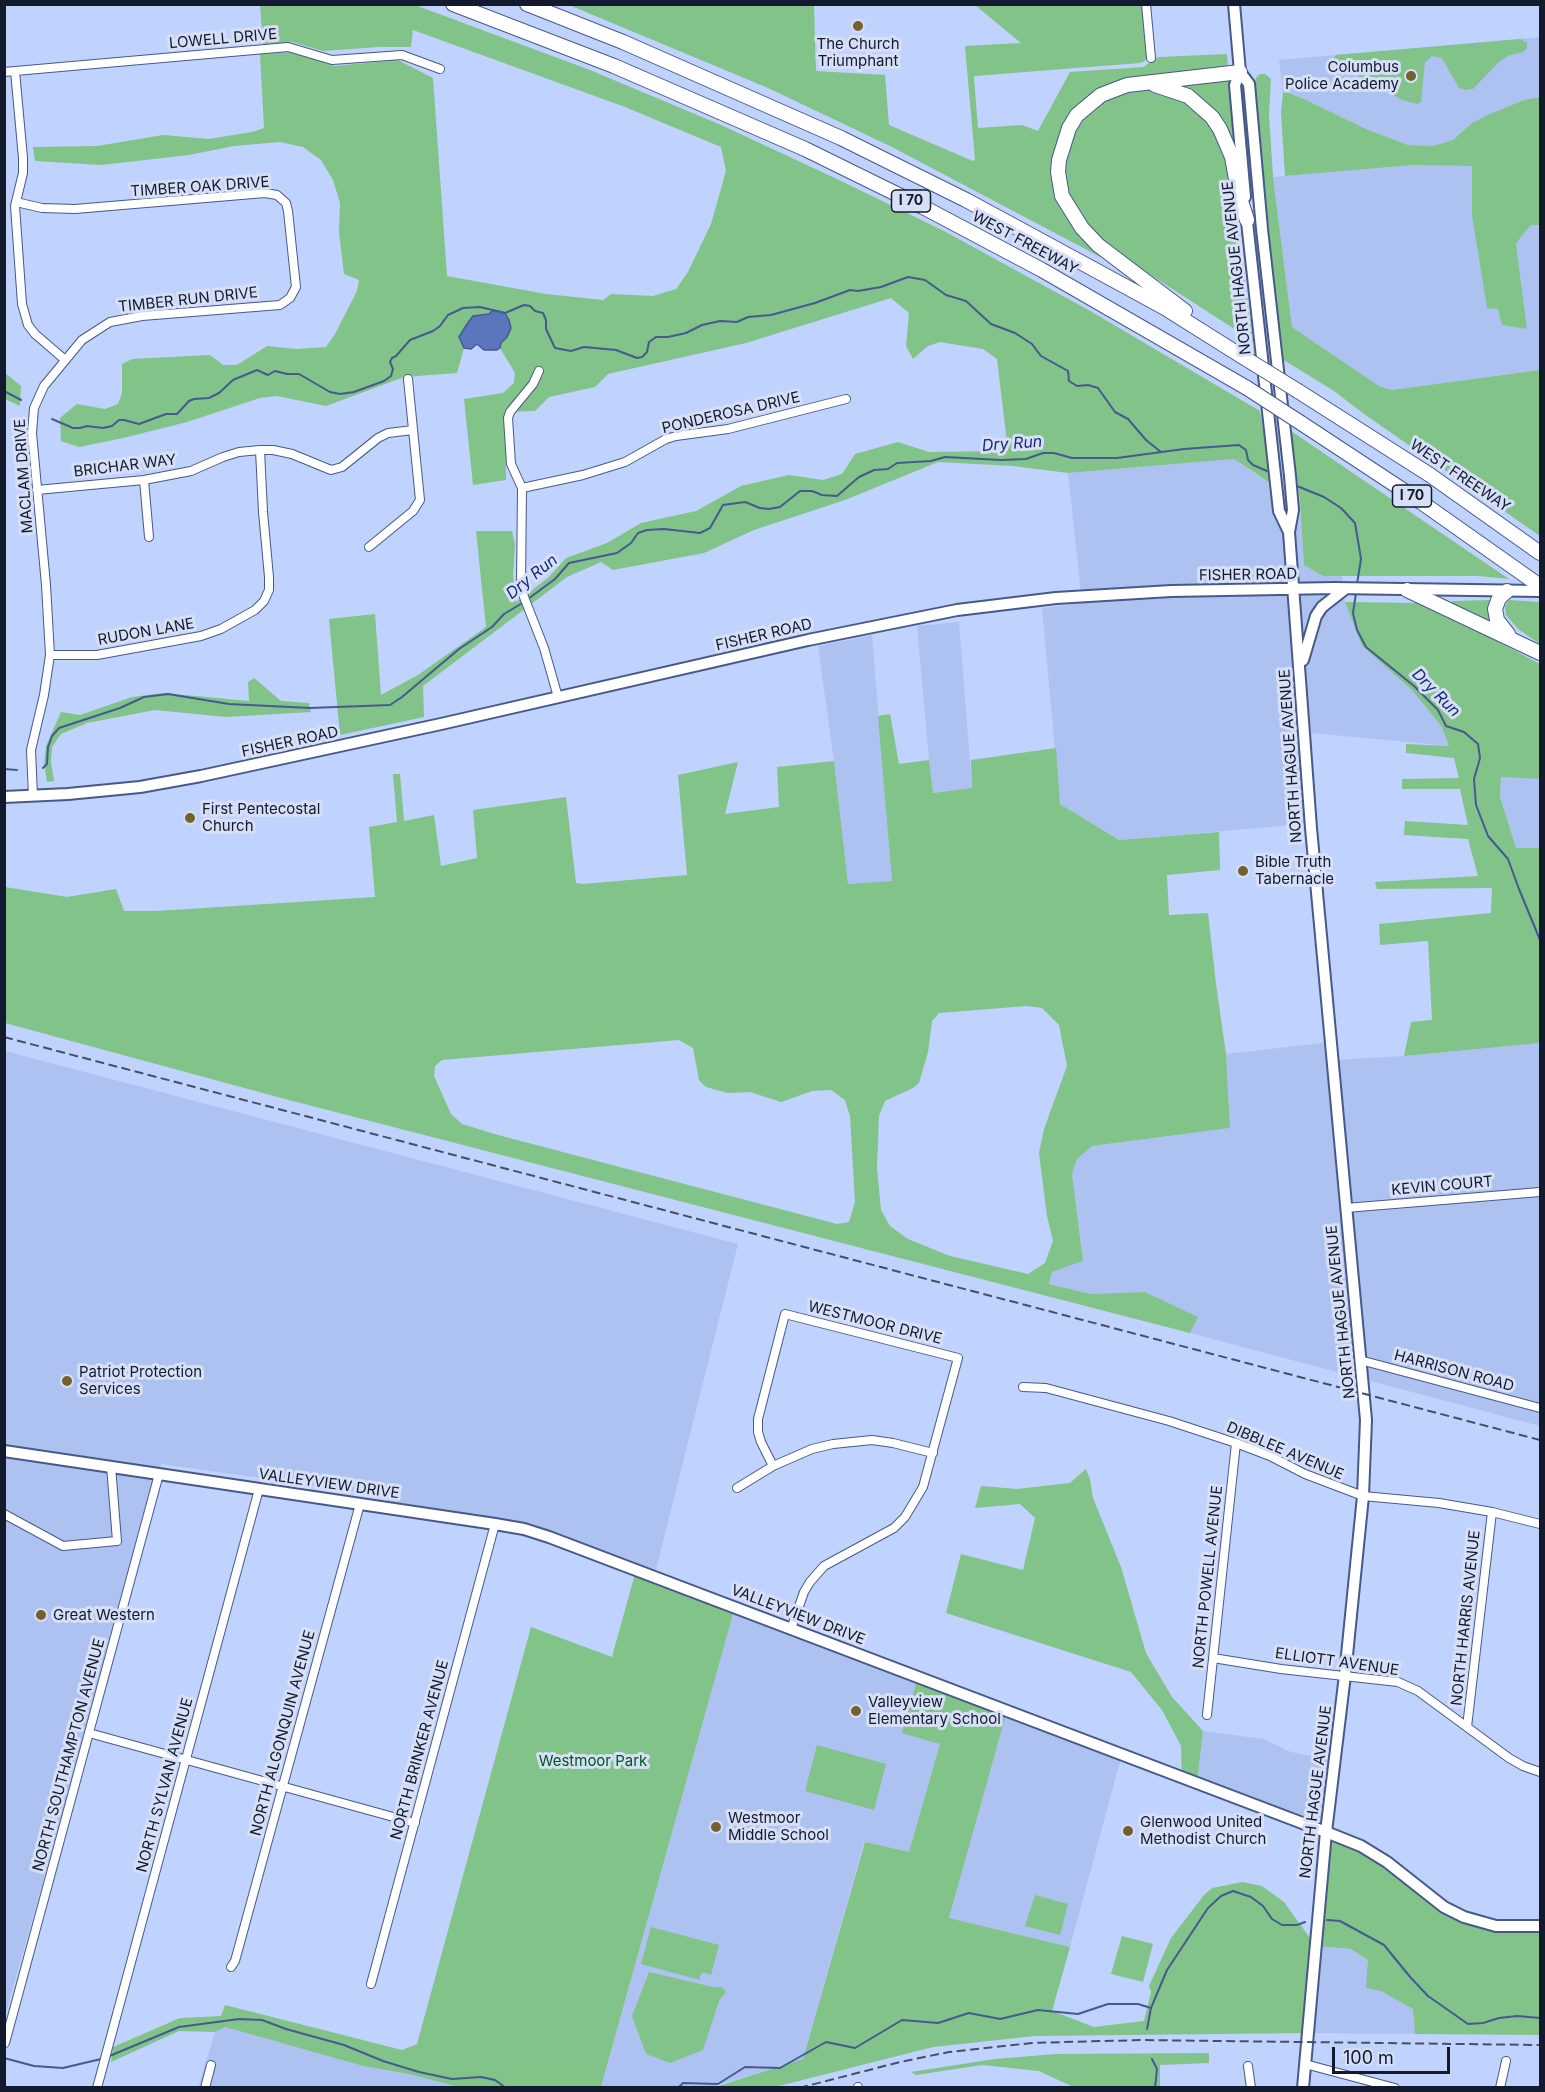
<!DOCTYPE html>
<style>
body{margin:0}
#map{position:relative;width:1545px;height:2092px;overflow:hidden;background:#c0d2fe;font-family:Inter,sans-serif}
canvas{display:block}
.frame{position:absolute;inset:0;border:6px solid #131a2e;pointer-events:none}
.scale{position:absolute;left:1332px;top:2047px;width:118px;height:27px;box-sizing:border-box;border:3px solid #131a2e;border-top:0;padding-left:8px;font-size:18px;line-height:21px;white-space:nowrap;color:#131a2e;-webkit-text-stroke:4px #d6dff6;paint-order:stroke}
</style>
<div id="map">
<canvas width="1545" height="2092"></canvas>
<div class="frame"></div>
<div class="scale">100 m</div>
</div>
<script>
const g = document.querySelector('canvas').getContext('2d');
g.lineJoin = 'round';
function fillPath(path, color) { g.fillStyle = color; g.fill(path, 'evenodd'); }
const toPath = rows => new Path2D(rows.map(r => 'M' + r).join(''));
function strokePath(path, color, width, dash) { g.strokeStyle = color; g.lineWidth = width; g.lineCap = dash ? 'butt' : 'round'; g.setLineDash(dash || []); g.stroke(path); }
function write(font, color, halo, rows, align = 'center') {
  g.font = font + ' Inter,sans-serif'; g.lineWidth = 6; g.setLineDash([]); g.textBaseline = 'middle'; g.strokeStyle = halo; g.fillStyle = color; for (const [text, x, y, turn = 0] of rows) {
    g.save(); g.translate(x, y); g.rotate((+turn || 0) * Math.PI / 180); g.textAlign = isNaN(turn) ? turn : align; if (halo) g.strokeText(text, 0, 0); g.fillText(text, 0, 0); g.restore();
  }
}
fillPath(toPath([
 [1540,37,1540,97,1524,100,1472,123,1453,140,1433,146,1408,145,1366,129,1306,100,1289,93,1283,93,1279,60],
 [1413,165,1472,166,1472,216,1487,307,1499,308,1502,325,1527,329,1516,242,1531,225,1540,225,1540,370,1392,390,1379,386,1292,327,1273,177],
 [1234,459,1255,474,1300,501,1304,565,1323,576,1342,575,1345,602,1362,646,1412,690,1442,727,1450,746,1311,733,1315,823,1119,840,1060,804,1042,608,1082,603,1068,473],
 [959,622,972,788,932,793,917,626],
 [872,635,892,881,848,884,834,761,818,646],
 [1501,777,1540,779,1540,848,1516,849,1500,797],
 [1331,1042,1333,1060,1404,1056,1540,1043,1540,1426,1190,1333,1198,1317,1145,1292,1091,1294,1049,1284,1052,1272,1083,1261,1072,1173,1076,1159,1092,1146,1230,1128,1226,1054],
 [5,1051,738,1244,654,1577,549,1537,388,1508,387,1496,161,1464,5,2016],
 [735,1607,918,1677,940,1744,909,1853,864,1842,803,2059,711,2087,601,2088],
 [1007,1711,1122,1754,1070,1947,949,1918],
 [1203,1731,1264,1739,1291,1752,1335,1761,1326,1832,1197,1783],
 [1316,1946,1352,1949,1369,1961,1367,1988,1381,1991,1413,2009,1415,2034,1308,2033],
 [225,2027,363,2066,409,2074,458,2087,198,2088,215,2032]
]), '#aec2f1');
fillPath(toPath([
 [260,5,415,5,590,70,721,125,837,179,944,231,1092,312,1260,411,1273,485,1234,459,1068,473,1013,466,938,462,845,500,754,530,704,553,613,570,601,562,567,577,423,686,424,717,340,735,329,619,375,614,381,695,418,675,486,627,476,531,512,531,515,545,513,575,516,602,548,578,566,558,607,543,641,523,696,511,741,486,789,475,823,480,842,474,855,454,898,442,929,452,1008,451,997,359,983,349,940,342,928,346,913,359,906,346,909,313,891,298,746,343,608,374,595,387,549,397,535,411,505,412,506,480,473,485,464,399,503,393,514,383,515,373,500,348,501,343,507,337,510,328,489,314,473,316,461,333,459,337,464,348,457,373,404,377,326,406,277,396,260,398,187,422,123,438,79,447,61,441,60,418,77,404,105,409,118,404,122,393,122,364,132,359,210,355,223,365,237,365,267,346,296,349,326,347,335,334,357,291,359,280,344,274,339,232,340,203,333,180,321,160,303,147,280,142,234,146,189,155,101,165,35,161,33,147,97,146,163,135,209,139,252,132,264,128,260,54,292,52,334,66,398,60,433,78,447,276,546,294,603,300,611,294,653,296,676,289,688,272,711,224,726,171,721,147,625,107,413,30,411,47,379,47,323,51,292,42,263,44],
 [569,5,814,5,816,71,885,75,889,125,973,161,975,160,965,46,1021,43,975,5,1143,5,1147,56,1145,61,1140,63,975,76,974,78,978,128,1022,125,1038,131,1070,72,1144,67,1153,59,1160,57,1227,54,1228,69,1131,78,1102,88,1081,103,1055,183,1107,257,1106,260,892,147,768,88],
 [1521,39,1527,43,1527,48,1523,52,1510,55,1500,61,1473,89,1465,90,1459,88,1442,58,1432,56,1425,62,1421,102,1417,104,1402,100,1335,62,1333,58,1336,55],
 [1260,74,1265,74,1271,79,1269,114,1273,177,1292,327,1379,386,1392,390,1540,370,1540,536,1364,414,1334,391,1282,359,1254,83,1256,78],
 [1229,76,1235,148,1176,85],
 [1140,89,1155,89,1182,98,1214,127,1230,170,1253,341,1129,261,1101,240,1082,219,1073,203,1066,189,1065,168,1067,148,1072,134,1080,121,1102,101,1115,94],
 [1283,93,1289,93,1306,100,1366,129,1408,145,1433,146,1453,140,1472,123,1488,115,1524,100,1540,97,1540,225,1531,225,1516,243,1527,329,1502,325,1498,309,1487,308,1472,216,1472,166,1413,165,1285,176,1281,113],
 [4,372,21,386,20,406,5,399],
 [1290,431,1294,433,1509,579,1479,576,1323,576,1304,565,1300,501],
 [1492,600,1494,626,1453,606,1452,601],
 [1509,600,1540,602,1540,644,1518,629,1506,615,1505,606],
 [1345,602,1418,603,1448,615,1540,664,1540,779,1501,777,1500,797,1516,848,1540,848,1540,1046,1540,1043,1404,1056,1411,1022,1432,1020,1428,941,1380,945,1379,924,1491,913,1492,888,1377,889,1375,882,1478,876,1468,839,1404,835,1405,821,1468,825,1460,789,1402,789,1402,779,1459,778,1454,758,1406,753,1406,744,1449,746,1442,727,1412,690,1362,646],
 [254,678,281,701,309,703,311,712,226,717,155,710,87,723,61,734,52,747,51,762,54,781,47,782,44,764,46,746,61,712,80,715,132,697,164,693,249,701,248,682],
 [890,714,899,764,929,760,933,793,972,788,971,760,1056,748,1060,804,1119,840,1219,832,1220,870,1167,875,1169,915,1208,913,1216,984,1226,1054,1230,1128,1092,1146,1077,1159,1072,1173,1083,1261,1052,1272,1049,1284,1091,1294,1145,1292,1198,1317,1190,1333,285,1099,5,1023,5,887,67,897,116,889,124,911,157,911,375,897,369,827,397,822,393,774,400,774,404,821,434,815,441,866,477,858,473,810,566,797,576,883,583,884,687,875,678,775,738,762,725,814,779,807,777,767,834,761,848,884,892,881,878,716],
 [1027,1006,1042,1008,1059,1025,1067,1066,1044,1129,1039,1153,1047,1216,1053,1241,1045,1263,1028,1274,950,1256,908,1239,890,1226,881,1210,877,1168,879,1116,885,1101,913,1088,919,1083,928,1052,932,1021,939,1013],
 [679,1040,693,1048,699,1080,706,1087,728,1093,750,1092,781,1102,812,1091,831,1090,845,1100,850,1116,855,1202,849,1222,837,1224,498,1135,462,1124,451,1114,434,1076,435,1066,442,1060],
 [1086,1469,1090,1479,1093,1498,1121,1567,1146,1653,1172,1697,1203,1731,1197,1783,1182,1777,1181,1746,1162,1710,1131,1672,946,1613,961,1554,1023,1570,1035,1518,1020,1504,975,1508,981,1486,1017,1489,1070,1483],
 [636,1570,735,1607,601,2087,458,2087,409,2074,363,2066,225,2027,215,2032,179,2031,111,2062,113,2047,180,2018,221,2016,225,2005,402,2050,417,2044,531,1627,612,1657],
 [918,1677,1007,1711,949,1918,1070,1947,1052,2011,1094,2027,1144,2021,1151,1992,1149,1986,1171,1938,1204,1895,1212,1888,1243,1882,1262,1886,1284,1902,1315,1945,1326,1832,1361,1846,1433,1898,1478,1922,1540,1925,1540,2035,1415,2034,1413,2009,1381,1991,1366,1988,1368,1960,1351,1949,1316,1946,1308,2033,1035,2036,933,2047,775,2087,712,2088,803,2059,865,1842,909,1852,940,1744,902,1733],
 [817,1745,886,1764,874,1810,805,1791],
 [1035,1895,1068,1904,1060,1935,1025,1926],
 [651,1927,719,1945,711,1975,703,1972,700,1975,700,1980,641,1964],
 [1122,1936,1153,1944,1143,1982,1111,1974],
 [649,1972,713,1987,722,1987,726,1992,719,2001,703,2050,670,2063,646,2054,632,2016],
 [1209,2053,1209,2063,1160,2065,1160,2087,1073,2087,1039,2071,982,2065,916,2075,911,2072,995,2059,1056,2054]
]), '#81c389');
const water = toPath([
 [493,310,505,313,509,320,511,328,507,337,501,343,500,348,497,350,484,350,477,344,471,349,464,348,459,337,467,324,473,316,489,314,493,310]
]);
fillPath(water, '#5b76bc');
strokePath(water, '#455a91', 1.5);
strokePath(toPath([
 [4,391,21,400],
 [52,419,73,428,80,428,87,426,103,428,112,426,119,420,124,420,139,424,166,414,177,414,189,401,194,399,209,398,219,393,233,380,257,370,268,375,275,371,287,374,299,374,330,392,340,394,354,392,384,381,391,376,393,369,390,362,392,358,396,356,410,340,433,331,440,326,448,315,463,308,480,307,505,313,524,305,530,306,535,311,543,313,546,320,546,329,555,348,571,351,584,347,616,350,637,358,642,357,647,352,649,342,656,337,668,337,686,333,702,325,720,321,737,322,748,317,771,315,815,303,850,290,858,291,881,287,908,277,925,280,946,295,966,301,991,324,1015,333,1032,344,1041,356,1068,371,1069,381,1077,386,1088,385,1098,388,1115,412,1128,419,1146,440,1161,452],
 [1297,486,1324,497,1341,508,1355,523,1361,559,1357,584],
 [1356,593,1353,613,1357,630,1366,647,1414,686,1438,710,1446,726,1464,732,1478,744,1480,758,1474,779,1476,805,1488,836,1508,859,1519,889,1540,940],
 [528,599,555,579,569,563,617,553,631,543,638,533,647,530,664,529,700,533,710,528,723,505,745,502,760,508,769,509,780,507,800,491,812,491,822,495,837,496,859,477,874,470,888,469,897,463,931,461,945,457,1001,460,1026,459,1043,453,1054,453,1072,458,1117,458,1184,449,1239,445,1246,450,1248,460,1253,465,1267,471],
 [43,768,47,764,48,747,52,736,59,728,120,708,144,697,168,694,229,704,310,708,390,705,402,697,459,649,492,627,504,614,524,602],
 [4,769,17,770],
 [1327,1920,1340,1921,1384,1945,1411,1978,1428,1996,1468,2024,1483,2023,1499,2018,1517,2016,1540,2018],
 [1147,2029,1151,2008,1167,1970,1208,1908,1221,1896,1233,1891,1251,1897,1263,1906,1272,1919,1282,1925,1297,1925,1305,1922],
 [107,2057,179,2027,239,2019,262,2020,286,2029,344,2045,383,2061,419,2072,452,2079,481,2077,495,2080,506,2088],
 [4,2058,34,2066,63,2068,101,2059],
 [1152,2059,1157,2069,1155,2088],
 [678,2088,683,2083,718,2084,745,2067,780,2068,826,2042,855,2048,902,2020,938,2023,969,2013,1000,2019,1038,2010,1078,2014,1108,2004,1138,2004,1151,2008]
]), '#455a91', 2);
const street = toPath([
 [1146,4,1151,58],
 [15,71,23,158,23,173,15,206,22,304,28,325,35,334,64,359],
 [4,72,288,47,332,60,402,55,440,69],
 [16,202,42,208,75,209,265,193,277,195,286,203,288,211,296,287,290,298,280,305,142,316,110,322,82,340,44,386,34,408,32,433,46,585,50,655,44,695,31,750,33,796],
 [144,480,149,537],
 [522,488,583,475,625,462,666,439,676,436,728,429,846,399],
 [522,488,521,585,524,597,544,648,558,697],
 [522,488,511,464,508,418,510,412,533,384,539,371],
 [37,490,144,480,191,471,223,457,239,452,260,450,273,450,292,454,331,470,342,467,378,438,388,433,413,430],
 [369,547,413,511,420,500,408,379],
 [50,655,97,655,201,636,221,629,255,610,264,601,269,590,269,577,263,512,260,450],
 [1346,1208,1540,1192],
 [1360,1360,1540,1408],
 [1023,1387,1046,1388,1169,1421,1236,1443,1270,1456,1305,1474,1363,1496,1439,1503,1492,1512,1540,1524],
 [773,1466,761,1442,758,1432,758,1419,785,1314,958,1358,923,1487,905,1517,894,1528,824,1566,810,1582,804,1592,791,1629],
 [737,1488,773,1466,812,1449,833,1444,872,1440,893,1443,933,1453],
 [4,1514,63,1546,117,1541,111,1466],
 [1213,1658,1281,1669,1398,1682,1418,1691,1509,1758,1523,1766,1540,1772],
 [1207,1715,1236,1443],
 [1467,1727,1492,1512],
 [89,1733,415,1823],
 [231,1967,235,1961,360,1504],
 [371,1984,495,1524],
 [5,2043,159,1474],
 [1305,2064,1395,2088],
 [1248,2066,1251,2088],
 [97,2088,259,1489],
 [205,2088,211,2065],
 [858,2088,858,2087],
 [1500,2088,1506,2061]
]);
const secondary = toPath([
 [1234,4,1240,72,1235,85,1245,197],
 [1240,72,1249,84,1262,229,1290,476,1293,510,1289,532,1311,828,1366,1420,1363,1496,1345,1675,1326,1832,1303,2088],
 [1246,213,1279,511,1289,532],
 [1303,660,1316,616,1322,607,1345,589],
 [4,797,68,794,140,787,201,776,441,724,808,640,957,610,1056,598,1171,591,1334,588,1540,591],
 [4,1451,495,1524,524,1529,549,1537,1326,1832,1361,1846,1387,1862,1444,1907,1464,1917,1496,1926,1540,1926]
]);
const highway = toPath([
 [453,4,614,66,805,149,923,207,1042,270,1247,388],
 [527,4,623,42,841,138,966,200,1051,246,1165,308,1243,357],
 [1155,85,1188,96,1212,117,1220,129,1232,157,1239,195,1247,220],
 [1185,311,1098,245,1082,228,1062,196,1058,172,1059,160,1069,128,1077,115,1101,95,1127,85,1240,72],
 [1298,391,1430,475,1540,553],
 [1301,423,1421,502,1540,586],
 [1407,590,1540,653],
 [1507,591,1499,598,1495,609,1497,620,1508,634]
]);
strokePath(street, '#475988', 10);
strokePath(secondary, '#475988', 14);
strokePath(highway, '#475988', 16);
strokePath(street, '#fff', 8);
strokePath(secondary, '#fff', 10);
strokePath(highway, '#fff', 14);
strokePath(toPath([
 [4,1037,1540,1440],
 [799,2088,900,2062,949,2052,1032,2043,1141,2040,1540,2045]
]), '#454f6a', 2, [9, 4.5]);
const highwayBridge = toPath([
 [1243,357,1298,391],
 [1247,388,1301,423]
]);
strokePath(highwayBridge, '#475988', 16, []);
strokePath(highwayBridge, '#fff', 14);
for (const [x, y, r, color] of [
 [858,26,6,"#74602f"],
 [1411,76,6,"#74602f"],
 [190,818,6,"#74602f"],
 [1243,871,6,"#74602f"],
 [67,1381,6,"#74602f"],
 [41,1615,6,"#74602f"],
 [856,1711,6,"#74602f"],
 [716,1827,6,"#74602f"],
 [1128,1831,6,"#74602f"]
]) { const dot = new Path2D(); dot.arc(x, y, r, 0, 2 * Math.PI); g.fillStyle = color; g.fill(dot); strokePath(dot, '#d6dff6', 2); }
for (const [x, y, w] of [
 [911,201,39],
 [1412,496,39]
]) { const box = new Path2D(); box.roundRect(x - w / 2, y - 11, w, 22, 4.5); g.fillStyle = '#d6dff6'; g.fill(box); strokePath(box, '#131a2e', 1.5); }
write('bold 14px', '#131a2e', null, [
 ["I 70",911,201],
 ["I 70",1412,496]
]);
write('15px', '#131a2e', '#d6dff6', [
 ["LOWELL DRIVE",223,39,-5],
 ["TIMBER OAK DRIVE",200,187,-4],
 ["WEST FREEWAY",1025,243,28],
 ["NORTH HAGUE AVENUE",1237,268,-96],
 ["TIMBER RUN DRIVE",188,300,-6],
 ["PONDEROSA DRIVE",731,413,-13],
 ["BRICHAR WAY",125,466,-7],
 ["MACLAM DRIVE",24,476,-94],
 ["WEST FREEWAY",1460,476,34],
 ["FISHER ROAD",1248,575,-1],
 ["RUDON LANE",146,632,-10],
 ["FISHER ROAD",764,635,-13],
 ["FISHER ROAD",290,742,-12],
 ["NORTH HAGUE AVENUE",1291,756,-94],
 ["KEVIN COURT",1442,1186,-5],
 ["NORTH HAGUE AVENUE",1341,1312,-96],
 ["WESTMOOR DRIVE",875,1323,14],
 ["HARRISON ROAD",1454,1371,15],
 ["DIBBLEE AVENUE",1285,1451,23],
 ["VALLEYVIEW DRIVE",329,1484,8],
 ["NORTH POWELL AVENUE",1208,1577,-84],
 ["VALLEYVIEW DRIVE",798,1615,21],
 ["NORTH HARRIS AVENUE",1466,1618,-84],
 ["ELLIOTT AVENUE",1337,1662,8],
 ["NORTH ALGONQUIN AVENUE",283,1733,-75],
 ["NORTH BRINKER AVENUE",420,1750,-75],
 ["NORTH SOUTHAMPTON AVENUE",69,1755,-75],
 ["NORTH SYLVAN AVENUE",165,1785,-75],
 ["NORTH HAGUE AVENUE",1316,1792,-83]
]);
write('15px', '#131a2e', '#d6dff6', [
 ["The Church",858,44,"center"],
 ["Triumphant",858,61,"center"],
 ["Columbus",1399,67,"right"],
 ["Police Academy",1399,84,"right"],
 ["First Pentecostal",202,809],
 ["Church",202,826],
 ["Bible Truth",1255,862],
 ["Tabernacle",1255,879],
 ["Patriot Protection",79,1372],
 ["Services",79,1389],
 ["Great Western",53,1615],
 ["Valleyview",868,1702],
 ["Elementary School",868,1719],
 ["Westmoor",728,1818],
 ["Middle School",728,1835],
 ["Glenwood United",1140,1822],
 ["Methodist Church",1140,1839]
], 'left');
write('15px', '#01551c', '#d6dff6', [
 ["Westmoor Park",593,1761]
]);
write('italic 16px', '#162a7e', '#d6dff6', [
 ["Dry Run",1012,444,-4],
 ["Dry Run",532,577,-39],
 ["Dry Run",1436,693,45]
]);
</script>
